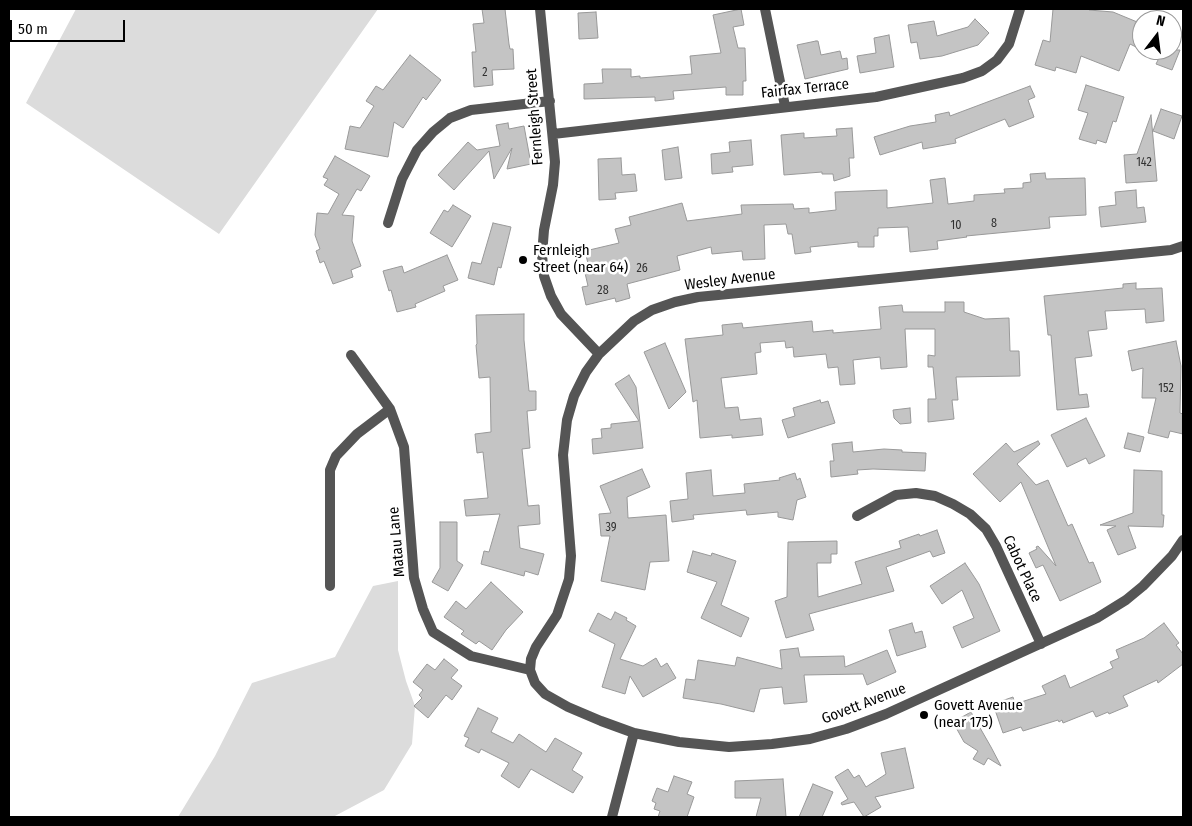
<!DOCTYPE html>
<style>
body{margin:0}
#map{position:relative;width:1192px;height:826px;overflow:hidden;background:#fff;font-family:"Fira Sans Condensed",sans-serif}
canvas{display:block}
.frame{position:absolute;inset:0;border:10px solid #000;pointer-events:none}
.north{position:absolute;left:1132px;top:10px;width:50px;height:50px;box-sizing:border-box;background:#fff;border:1px solid #999;border-radius:50%;rotate:15deg;font-size:14px;font-weight:700;line-height:20px;text-align:center;color:#000}
.north::after{content:'';display:block;margin:auto;width:18px;height:22px;background:#000;clip-path:polygon(50% 0,100% 100%,50% 72%,0 100%)}
.scale{position:absolute;left:10px;top:20px;width:115px;height:22px;box-sizing:border-box;border:2px solid #000;border-top:0;padding-left:6px;font-size:15px;line-height:18px;white-space:nowrap;color:#000;-webkit-text-stroke:4px #fff;paint-order:stroke}
</style>
<div id="map">
<canvas width="1192" height="826"></canvas>
<div class="frame"></div>
<div class="north">N</div>
<div class="scale">50 m</div>
</div>
<script>
const g = document.querySelector('canvas').getContext('2d');
g.lineJoin = 'round';
function fillPath(path, color) { g.fillStyle = color; g.fill(path, 'evenodd'); }
const toPath = rows => new Path2D(rows.map(r => 'M' + r).join(''));
function strokePath(path, color, width, dash) { g.strokeStyle = color; g.lineWidth = width; g.lineCap = dash ? 'butt' : 'round'; g.setLineDash(dash || []); g.stroke(path); }
function write(font, color, halo, rows, align = 'center') {
  g.font = font + ' "Fira Sans Condensed",sans-serif'; g.lineWidth = 5; g.setLineDash([]); g.textBaseline = 'middle'; g.strokeStyle = halo; g.fillStyle = color; for (const [text, x, y, turn = 0] of rows) {
    g.save(); g.translate(x, y); g.rotate((+turn || 0) * Math.PI / 180); g.textAlign = isNaN(turn) ? turn : align; if (halo) g.strokeText(text, 0, 0); g.fillText(text, 0, 0); g.restore();
  }
}
fillPath(toPath([
 [76,9,378,9,219,234,26,103],
 [398,581,398,650,406,681,415,706,412,744,384,790,333,817,178,817,215,756,252,683,335,657,373,586]
]), '#dcdcdc');
const building = toPath([
 [482,9,505,9,509,44,510,49,513,49,514,69,492,70,493,85,474,87,472,52,476,52,473,24,484,23,482,9],
 [741,9,744,25,733,27,738,48,745,48,746,81,743,81,743,95,726,95,726,87,673,91,674,99,655,101,655,97,584,99,584,84,603,83,602,69,631,69,631,77,640,76,640,78,692,74,690,56,721,53,713,15,741,9],
 [1053,9,1090,9,1089,10,1113,12,1142,24,1142,50,1130,44,1119,71,1081,56,1076,73,1056,67,1055,71,1035,65,1043,40,1050,42,1053,9],
 [596,12,598,38,579,39,578,13,596,12],
 [975,19,989,33,978,45,942,56,920,59,917,42,911,43,908,25,934,21,937,36,968,27,975,19],
 [889,35,894,67,860,73,857,56,876,53,874,38,889,35],
 [816,41,818,41,821,55,840,51,842,59,847,58,848,69,805,79,797,45,816,41],
 [1163,50,1180,50,1172,70,1156,64,1163,50],
 [410,55,441,80,426,100,423,97,403,128,394,122,388,157,345,149,350,126,360,128,374,106,366,101,376,86,383,90,410,55],
 [1086,85,1124,97,1116,122,1113,121,1106,143,1097,140,1096,144,1079,139,1088,113,1078,110,1086,85],
 [1030,86,1035,97,1028,100,1034,117,1009,127,1005,119,955,139,956,143,923,149,922,142,880,155,874,137,910,126,936,122,935,115,949,112,950,116,1030,86],
 [1161,109,1182,116,1174,139,1153,131,1161,109],
 [1151,115,1157,181,1126,183,1124,155,1137,154,1151,115],
 [508,123,509,129,524,126,531,164,507,169,512,148,494,179,489,151,454,190,438,175,468,142,477,150,500,146,496,125,508,123],
 [852,128,854,158,849,158,850,176,834,181,833,174,822,174,822,172,784,175,781,135,804,133,804,138,837,136,836,129,852,128],
 [751,140,753,165,732,167,733,172,712,174,711,154,730,152,729,142,751,140],
 [678,147,682,178,665,180,662,150,678,147],
 [335,156,370,176,361,191,357,189,342,215,354,216,352,241,361,266,351,270,353,277,333,284,324,261,320,263,316,251,320,249,315,235,317,213,328,214,339,194,324,185,328,179,323,177,335,156],
 [621,158,622,175,635,174,637,191,615,193,616,199,599,200,598,159,621,158],
 [1045,173,1046,179,1085,178,1086,215,1049,217,1050,228,966,236,967,237,937,241,938,249,910,252,908,227,878,228,878,236,874,236,874,247,858,247,858,242,810,247,811,252,795,254,792,234,788,234,786,224,764,225,765,259,743,260,742,251,712,254,711,247,677,256,680,270,627,284,630,298,616,302,615,298,586,305,582,287,588,286,585,273,590,272,585,251,619,243,615,229,631,225,629,217,682,203,687,221,742,214,741,205,793,204,794,209,809,208,809,213,836,210,835,192,887,190,887,208,933,203,930,180,945,178,948,204,974,201,974,195,1005,193,1004,189,1023,188,1023,183,1031,182,1030,174,1045,173],
 [1136,190,1137,208,1144,207,1146,222,1101,227,1099,207,1116,205,1115,192,1136,190],
 [453,205,471,216,452,247,430,233,444,210,448,212,453,205],
 [493,223,511,227,501,268,498,267,494,285,468,278,472,262,481,264,493,223],
 [447,255,458,280,443,286,445,291,415,304,416,307,397,312,391,290,389,291,383,271,402,266,404,273,447,255],
 [1136,283,1136,289,1162,288,1164,321,1146,323,1145,309,1105,311,1107,329,1088,331,1092,356,1075,358,1079,395,1087,394,1089,407,1057,410,1051,335,1048,335,1044,296,1123,288,1123,284,1136,283],
 [945,302,964,302,964,312,985,319,1009,318,1010,351,1019,351,1020,376,956,377,958,400,952,400,954,419,928,422,928,399,936,399,933,367,928,367,928,355,935,356,935,329,905,329,907,367,881,369,880,357,853,360,855,384,840,385,838,367,828,368,826,354,794,357,793,347,786,348,785,341,760,343,761,352,755,353,757,374,721,378,725,408,738,407,740,420,761,418,763,435,732,438,732,435,700,438,697,400,693,402,685,339,723,335,722,325,742,323,743,328,812,321,813,332,833,330,833,333,881,329,879,307,902,305,903,312,945,312,945,302],
 [524,314,524,340,529,391,536,391,536,410,527,411,530,448,522,449,528,506,539,505,540,524,518,526,520,548,544,554,538,575,525,571,524,576,481,564,484,551,489,552,500,514,466,516,464,500,488,498,483,452,477,453,475,434,491,432,490,377,479,378,476,345,477,344,476,315,524,314],
 [1176,341,1181,366,1180,413,1183,414,1183,434,1170,431,1168,438,1148,433,1156,398,1142,398,1143,368,1132,371,1128,351,1176,341],
 [665,343,686,392,669,409,644,352,665,343],
 [629,375,636,387,643,448,593,454,592,439,602,438,601,429,611,428,611,424,639,421,615,384,629,375],
 [820,400,821,403,828,401,835,423,788,438,782,420,795,416,793,408,820,400],
 [910,408,911,423,900,424,894,418,893,410,910,408],
 [1086,418,1105,456,1089,464,1086,458,1067,467,1051,435,1086,418],
 [1128,433,1144,437,1140,452,1124,448,1128,433],
 [1038,441,1040,444,1017,464,1036,485,1048,480,1068,526,1072,524,1089,563,1093,562,1101,582,1060,601,1043,565,1036,568,1029,553,1037,549,1036,547,1038,546,1056,566,1021,482,1000,502,973,474,1006,443,1014,452,1038,441],
 [852,442,853,452,884,449,902,450,902,452,926,453,925,471,873,469,857,470,858,474,831,477,830,461,834,461,832,444,852,442],
 [642,469,650,487,627,497,628,518,666,515,669,561,650,562,645,590,601,581,610,536,601,536,599,514,611,513,600,486,642,469],
 [711,470,713,496,745,493,744,484,780,480,779,478,795,473,797,480,800,478,806,497,797,500,793,520,778,517,778,512,747,515,746,510,693,515,694,519,672,522,670,501,688,499,686,473,711,470],
 [1134,470,1162,471,1162,515,1164,515,1163,527,1128,526,1136,548,1118,555,1107,530,1116,526,1100,525,1133,513,1134,470],
 [440,522,457,522,457,561,463,565,448,591,432,582,440,568,440,522],
 [937,530,945,553,933,557,930,551,886,567,894,591,809,614,814,630,786,638,775,601,787,597,788,542,837,541,837,554,831,554,831,563,817,563,818,597,862,584,855,562,901,548,899,541,919,534,920,536,937,530],
 [693,551,711,556,712,553,736,561,721,605,749,618,741,637,701,618,717,582,687,572,693,551],
 [965,563,979,584,1000,631,962,648,953,627,974,618,962,590,942,604,930,586,965,563],
 [491,582,523,612,506,630,492,650,479,641,476,644,461,634,464,631,444,617,456,601,466,609,491,582],
 [615,612,627,618,626,620,636,626,620,659,643,666,656,658,661,667,667,663,676,678,643,697,630,676,625,694,602,687,615,644,589,631,598,613,611,620,615,612],
 [912,623,915,633,922,631,926,647,897,656,889,630,912,623],
 [1164,623,1179,643,1176,645,1183,654,1183,664,1158,683,1157,680,1123,696,1128,706,1109,714,1108,712,1096,717,1093,711,1063,723,1062,720,1059,722,1058,720,1023,731,1021,727,1003,733,993,704,1013,697,1015,704,1046,694,1042,686,1065,675,1070,688,1113,668,1110,662,1119,658,1116,650,1144,638,1164,623],
 [798,648,800,657,844,656,845,667,887,650,896,672,867,685,863,674,804,675,807,702,784,704,782,687,760,689,754,712,721,704,683,698,686,679,695,680,698,660,735,666,737,657,782,669,780,650,798,648],
 [444,659,458,670,451,678,462,686,452,700,446,695,428,718,414,706,422,698,419,695,423,690,413,682,427,664,435,670,444,659],
 [478,708,498,718,491,732,513,743,519,734,546,752,555,738,582,753,572,770,583,777,573,793,531,769,519,788,501,776,509,763,481,749,479,753,465,746,469,738,464,736,478,708],
 [971,712,991,747,1001,766,988,758,984,765,973,759,978,751,964,742,953,722,971,712],
 [905,748,914,788,875,797,881,807,864,817,854,802,842,805,841,803,848,799,835,777,848,769,854,778,859,775,866,787,886,774,881,753,905,748],
 [674,776,692,782,687,794,694,797,687,817,658,817,660,811,654,809,656,803,652,801,657,788,668,792,674,776],
 [783,779,786,817,756,817,761,798,735,798,735,781,783,779],
 [813,784,833,792,822,817,799,817,813,784]
]);
fillPath(building, '#c4c4c4');
strokePath(building, '#999', 1);
strokePath(toPath([
 [540,9,555,162,553,185,544,230,542,255,544,276,551,296,561,314,599,354],
 [765,9,785,106],
 [553,134,876,97,963,78,982,71,997,60,1009,44,1020,9],
 [388,223,402,179,417,150,433,132,450,118,471,110,550,101],
 [1183,246,1171,250,698,297,675,302,652,310,634,321,599,354,586,372,574,396,567,420,563,455,571,556,569,579,557,615,536,647,531,659,530,670,535,683,545,694,568,707,601,721,634,733,679,742,729,747,772,744,810,739,846,729,886,714,1097,618,1126,600,1143,586,1172,556,1183,540],
 [351,355,390,409,404,447,414,578,423,609,433,632,471,656,530,670],
 [857,516,896,495,916,493,935,496,953,504,970,514,986,529,996,546,1041,644],
 [330,586,330,470,336,456,357,434,390,409],
 [612,817,634,733]
]), '#555', 10);
for (const [x, y, r, color] of [
 [523,260,5,"#000"],
 [924,715,5,"#000"]
]) { const dot = new Path2D(); dot.arc(x, y, r, 0, 2 * Math.PI); g.fillStyle = color; g.fill(dot); strokePath(dot, '#fff', 2); }
write('12px', '#313131', null, [
 ["2",485,73],
 ["142",1144,163],
 ["8",994,224],
 ["10",956,226],
 ["26",642,269],
 ["28",603,291],
 ["152",1166,389],
 ["39",611,528]
]);
write('15px', '#000', '#fff', [
 ["Fairfax Terrace",805,89,-6],
 ["Fernleigh Street",535,117,-94],
 ["Wesley Avenue",730,280,-7],
 ["Matau Lane",397,542,-95],
 ["Cabot Place",1022,569,65],
 ["Govett Avenue",864,704,-21]
]);
write('15px', '#000', '#fff', [
 ["Fernleigh",533,251],
 ["Street (near 64)",533,268],
 ["Govett Avenue",934,706],
 ["(near 175)",934,723]
], 'left');
</script>
